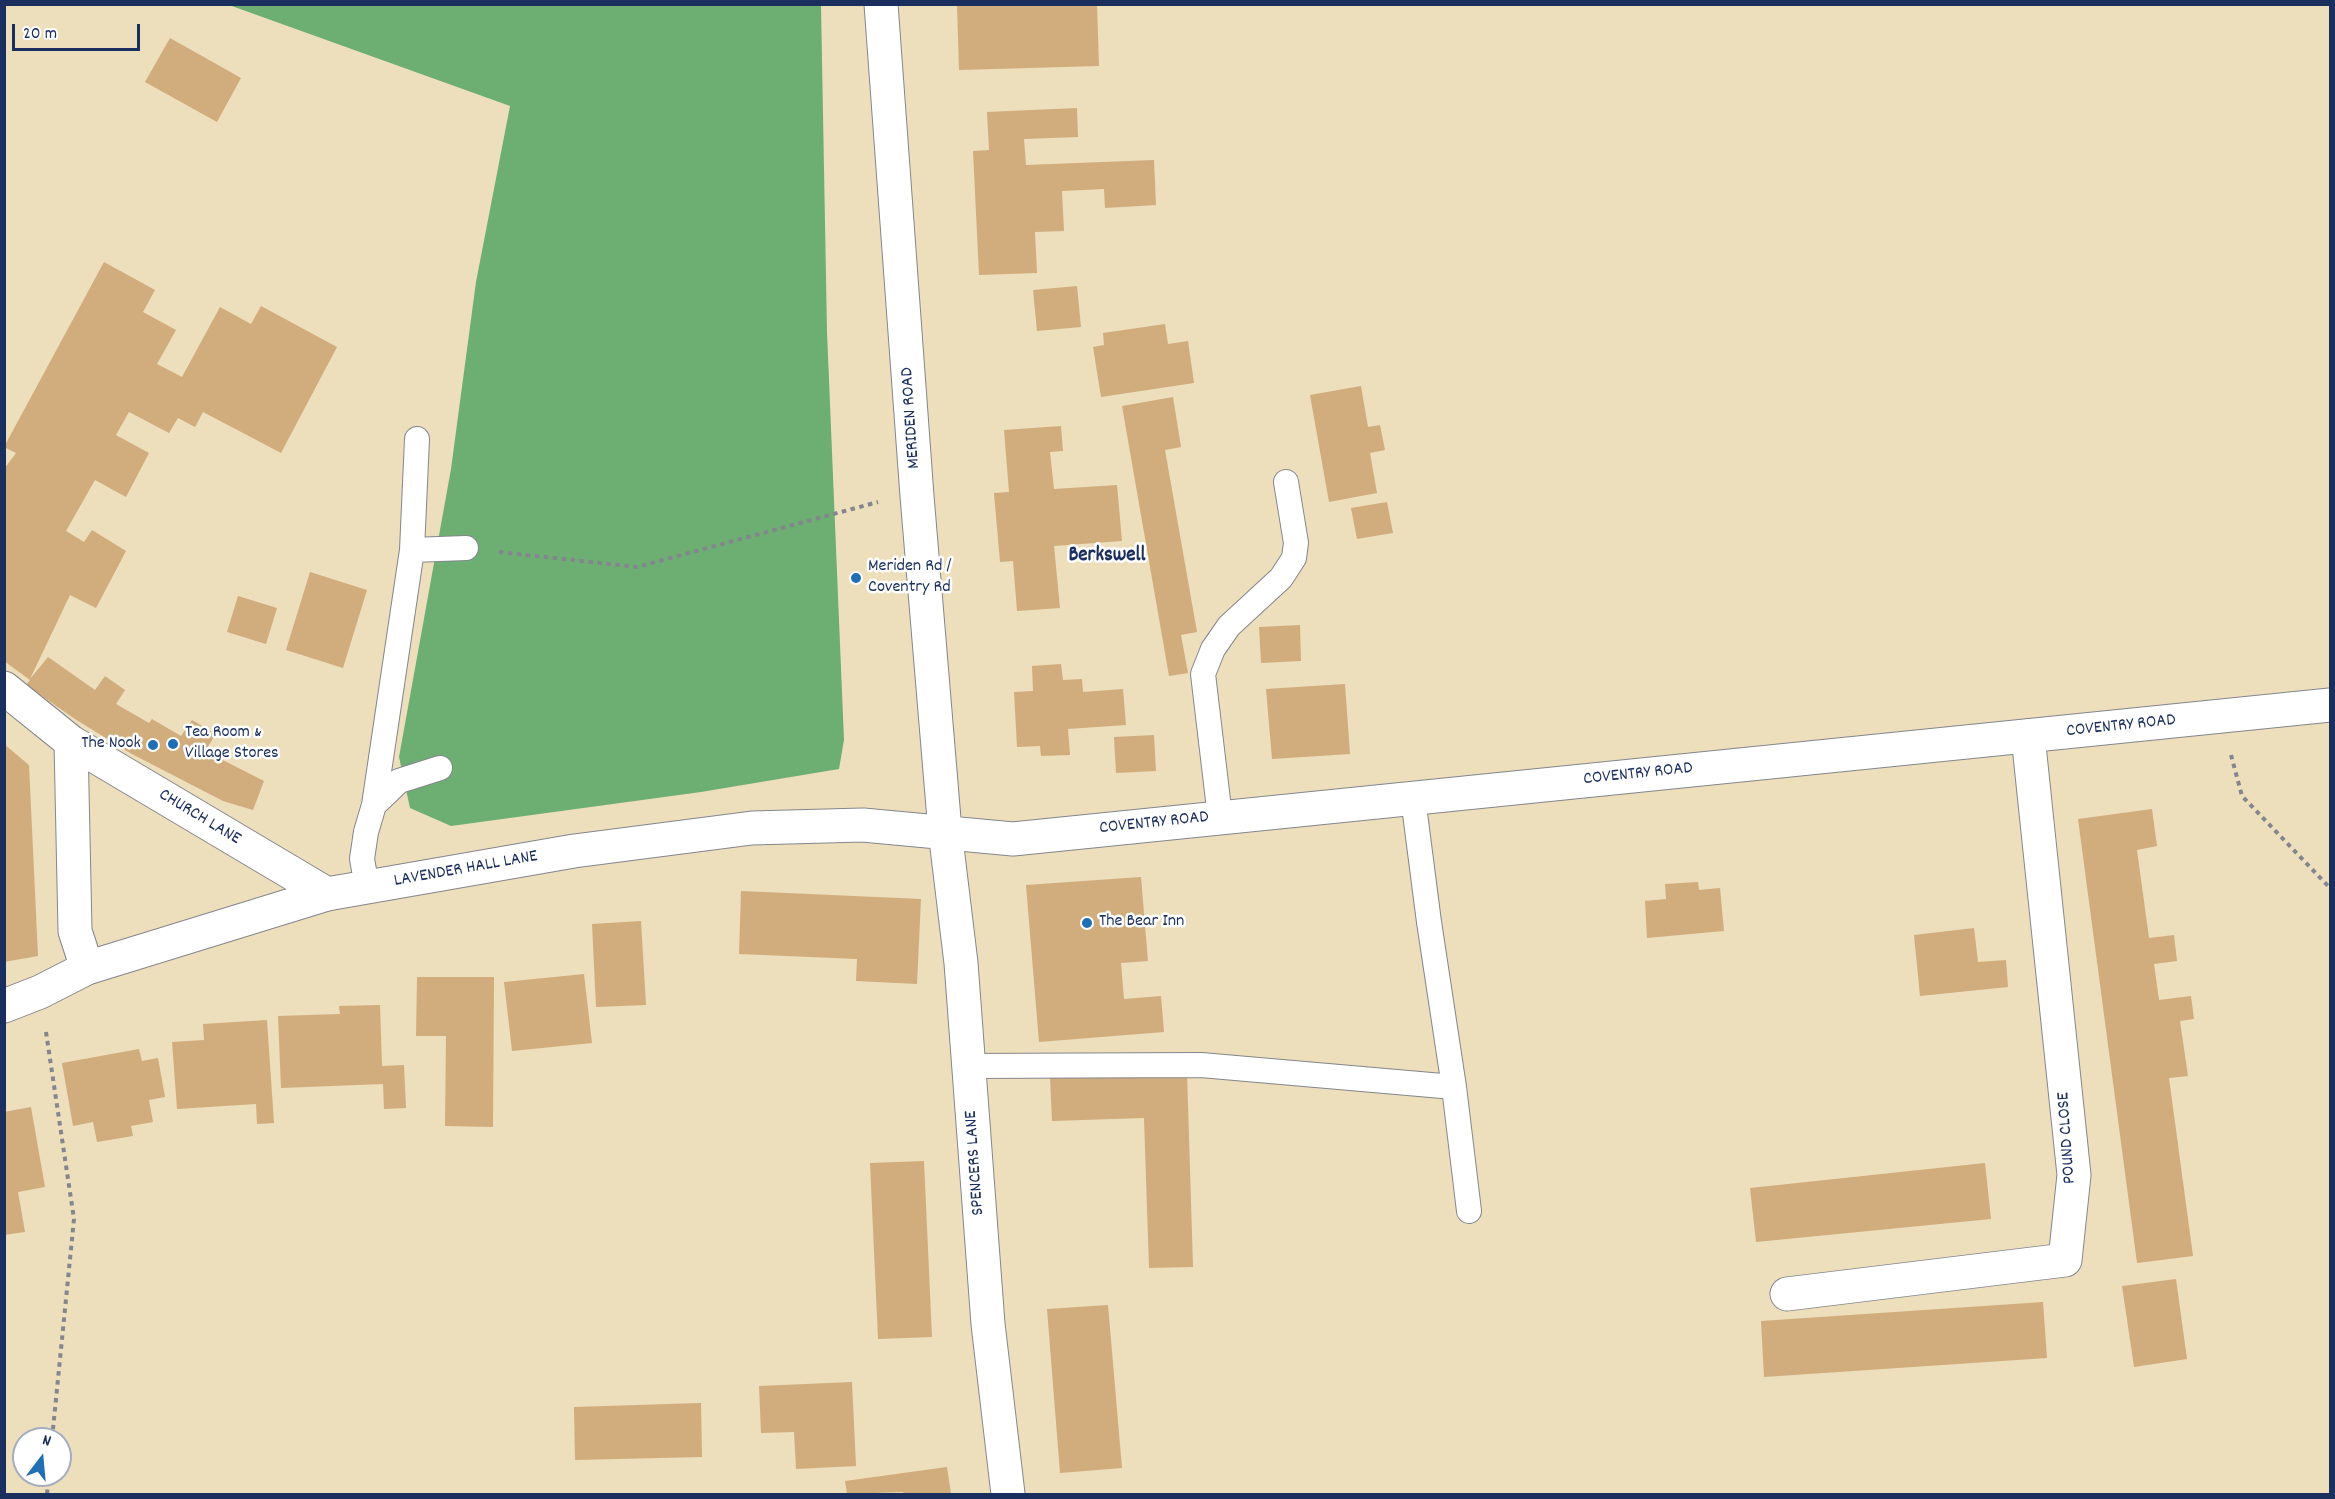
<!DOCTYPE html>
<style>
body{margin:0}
#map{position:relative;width:2335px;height:1499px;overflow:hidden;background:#eddebc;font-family:Dekko,sans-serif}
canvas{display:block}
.frame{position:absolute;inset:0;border:6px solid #1b2f5e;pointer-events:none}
.north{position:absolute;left:12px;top:1427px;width:60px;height:60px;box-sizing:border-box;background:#fff;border:2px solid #a4acbf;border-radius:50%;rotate:16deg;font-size:16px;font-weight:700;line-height:24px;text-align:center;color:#1b2f5e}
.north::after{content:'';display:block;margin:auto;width:21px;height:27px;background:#1f6fb2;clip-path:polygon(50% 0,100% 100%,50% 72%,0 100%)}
.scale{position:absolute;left:12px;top:24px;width:128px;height:27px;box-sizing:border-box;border:3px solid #1b2f5e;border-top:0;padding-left:8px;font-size:18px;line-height:21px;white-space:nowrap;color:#1b2f5e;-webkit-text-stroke:4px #fff;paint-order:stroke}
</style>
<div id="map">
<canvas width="2335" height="1499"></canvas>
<div class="frame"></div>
<div class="north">N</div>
<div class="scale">20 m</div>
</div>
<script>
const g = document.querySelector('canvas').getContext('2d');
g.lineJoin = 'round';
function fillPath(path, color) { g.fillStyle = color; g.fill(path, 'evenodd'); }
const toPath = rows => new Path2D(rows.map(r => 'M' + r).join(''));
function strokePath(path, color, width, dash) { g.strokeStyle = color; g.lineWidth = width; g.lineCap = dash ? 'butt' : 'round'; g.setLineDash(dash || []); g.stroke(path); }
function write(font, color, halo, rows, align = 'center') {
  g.font = font + ' Dekko,sans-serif'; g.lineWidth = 5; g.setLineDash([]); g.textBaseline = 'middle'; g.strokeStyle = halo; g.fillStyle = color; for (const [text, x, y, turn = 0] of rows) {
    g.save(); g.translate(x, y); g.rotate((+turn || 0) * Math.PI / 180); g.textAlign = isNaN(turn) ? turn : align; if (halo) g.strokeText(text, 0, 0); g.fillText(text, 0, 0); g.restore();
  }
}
fillPath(toPath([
 [229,5,821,5,827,332,844,740,839,769,701,792,451,826,410,808,399,757,451,469,476,282,510,106]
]), '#6daf72');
fillPath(toPath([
 [1097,4,1099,66,959,70,957,5],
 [170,38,241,78,217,122,145,82],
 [1077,108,1078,137,1024,139,1026,165,1154,160,1156,205,1105,208,1104,189,1062,191,1064,231,1035,232,1037,273,979,275,973,151,989,150,987,112],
 [104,262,155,290,143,312,176,330,157,364,182,377,220,307,251,324,261,306,337,347,281,453,203,412,195,427,178,418,169,433,129,412,116,435,149,453,126,497,95,480,66,531,84,542,92,530,126,551,96,608,70,595,30,679,48,657,95,690,105,676,125,690,116,704,149,723,152,719,181,736,192,720,216,734,205,751,264,781,253,810,223,801,130,753,75,719,26,685,30,680,4,661,4,469,16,453,4,447],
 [1077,286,1081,327,1037,331,1033,290],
 [1165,324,1168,344,1188,341,1194,383,1101,397,1093,347,1104,345,1103,333],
 [1361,386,1368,427,1380,425,1385,450,1370,453,1377,493,1329,502,1310,395],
 [1173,397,1181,447,1165,450,1197,632,1181,635,1188,673,1169,676,1122,406],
 [1061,426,1063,451,1050,452,1054,489,1117,485,1122,541,1054,546,1060,608,1017,611,1013,561,1000,562,994,493,1009,492,1004,430],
 [1387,502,1393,533,1357,539,1351,508],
 [310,572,367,590,343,668,286,650],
 [238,596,277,608,266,644,227,632],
 [1300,625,1301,661,1261,663,1259,627],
 [1061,664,1063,680,1082,679,1083,692,1123,689,1126,725,1068,729,1070,755,1041,756,1040,746,1017,747,1014,692,1033,691,1032,666],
 [1345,684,1350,754,1272,759,1266,689],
 [1154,735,1156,771,1116,773,1114,737],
 [4,744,29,765,38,956,4,962],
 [2152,809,2157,846,2137,850,2149,938,2174,935,2177,961,2154,964,2159,1000,2191,996,2194,1019,2180,1021,2188,1076,2169,1078,2193,1256,2137,1263,2078,819],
 [1141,877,1148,961,1121,963,1124,999,1161,996,1164,1032,1039,1042,1026,885],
 [1698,882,1699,890,1720,888,1724,931,1647,938,1645,901,1666,899,1665,884],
 [741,891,921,899,917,984,856,981,857,959,739,954],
 [641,921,646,1005,596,1007,592,924],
 [1974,928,1978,962,2006,960,2008,987,1920,996,1914,935],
 [584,974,592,1043,512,1051,504,982],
 [417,977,494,977,493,1127,445,1126,446,1036,416,1036],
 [380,1005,382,1066,404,1065,406,1108,384,1109,383,1084,281,1088,278,1016,340,1014,339,1006],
 [267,1020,274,1123,257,1124,256,1104,177,1109,172,1042,204,1040,203,1024],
 [139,1049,142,1061,158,1058,165,1097,149,1100,153,1122,131,1126,133,1136,97,1142,93,1122,73,1126,62,1063],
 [1187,1072,1193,1267,1149,1268,1144,1118,1052,1121,1050,1077],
 [31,1107,45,1187,18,1192,25,1232,4,1235,4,1112],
 [924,1161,932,1337,878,1339,870,1163],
 [1985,1163,1991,1219,1756,1242,1750,1188],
 [2176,1279,2187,1359,2134,1367,2122,1286],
 [2043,1302,2047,1358,1764,1377,1761,1321],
 [1108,1305,1122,1468,1060,1473,1047,1309],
 [852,1382,856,1466,796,1469,794,1432,761,1433,759,1386],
 [701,1403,702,1457,575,1460,574,1407],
 [947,1467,951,1494,904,1494,903,1492,847,1494,845,1481]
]), '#d1ac7d');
const service = toPath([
 [412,550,417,439],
 [374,805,412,550,466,548],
 [1220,817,1203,674,1213,649,1229,626,1281,578,1294,558,1296,543,1286,482],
 [367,887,362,859,366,832,374,805,399,781,440,768],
 [968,1066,1201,1065,1454,1087,1429,922,1413,798],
 [1454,1087,1469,1211]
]);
const minor = toPath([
 [4,688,71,742,327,894],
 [71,742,75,931,87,968],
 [1787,1294,2065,1260,2074,1175,2028,736]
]);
const tertiary = toPath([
 [881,4,917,496,945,831,961,963,988,1324,1008,1494],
 [4,1006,40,992,87,968,327,894,574,851,752,828,863,825,1013,839,2330,705]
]);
strokePath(service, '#84868d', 26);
strokePath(minor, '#84868d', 35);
strokePath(tertiary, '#84868d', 35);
strokePath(toPath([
 [499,552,637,567,878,502],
 [2231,755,2242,796,2330,888],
 [46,1032,74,1219,52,1439],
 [47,1494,49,1475]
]), '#84868d', 4, [4.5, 4.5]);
strokePath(service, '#fff', 24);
strokePath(minor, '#fff', 33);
strokePath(tertiary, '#fff', 33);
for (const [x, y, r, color] of [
 [856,578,6,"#1f6fb2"],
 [173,744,6,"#1f6fb2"],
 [153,745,6,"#1f6fb2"],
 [1087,923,6,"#1f6fb2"]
]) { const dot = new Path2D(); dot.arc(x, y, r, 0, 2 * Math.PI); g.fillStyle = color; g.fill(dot); strokePath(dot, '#fff', 2); }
write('18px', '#1b2f5e', '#fff', [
 ["MERIDEN ROAD",912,418,-94],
 ["COVENTRY ROAD",2121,727,-6],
 ["COVENTRY ROAD",1638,775,-6],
 ["CHURCH LANE",199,818,31],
 ["COVENTRY ROAD",1154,824,-6],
 ["LAVENDER HALL LANE",466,870,-10],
 ["POUND CLOSE",2068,1138,-94],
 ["SPENCERS LANE",976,1163,-94]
]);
write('18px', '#1b2f5e', '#fff', [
 ["Meriden Rd /",868,568],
 ["Coventry Rd",868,589],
 ["Tea Room &",185,734],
 ["Village Stores",185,755],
 ["The Nook",141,745,"right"],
 ["The Bear Inn",1099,923]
], 'left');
write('bold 21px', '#1b2f5e', '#fff', [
 ["Berkswell",1107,557]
]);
</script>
